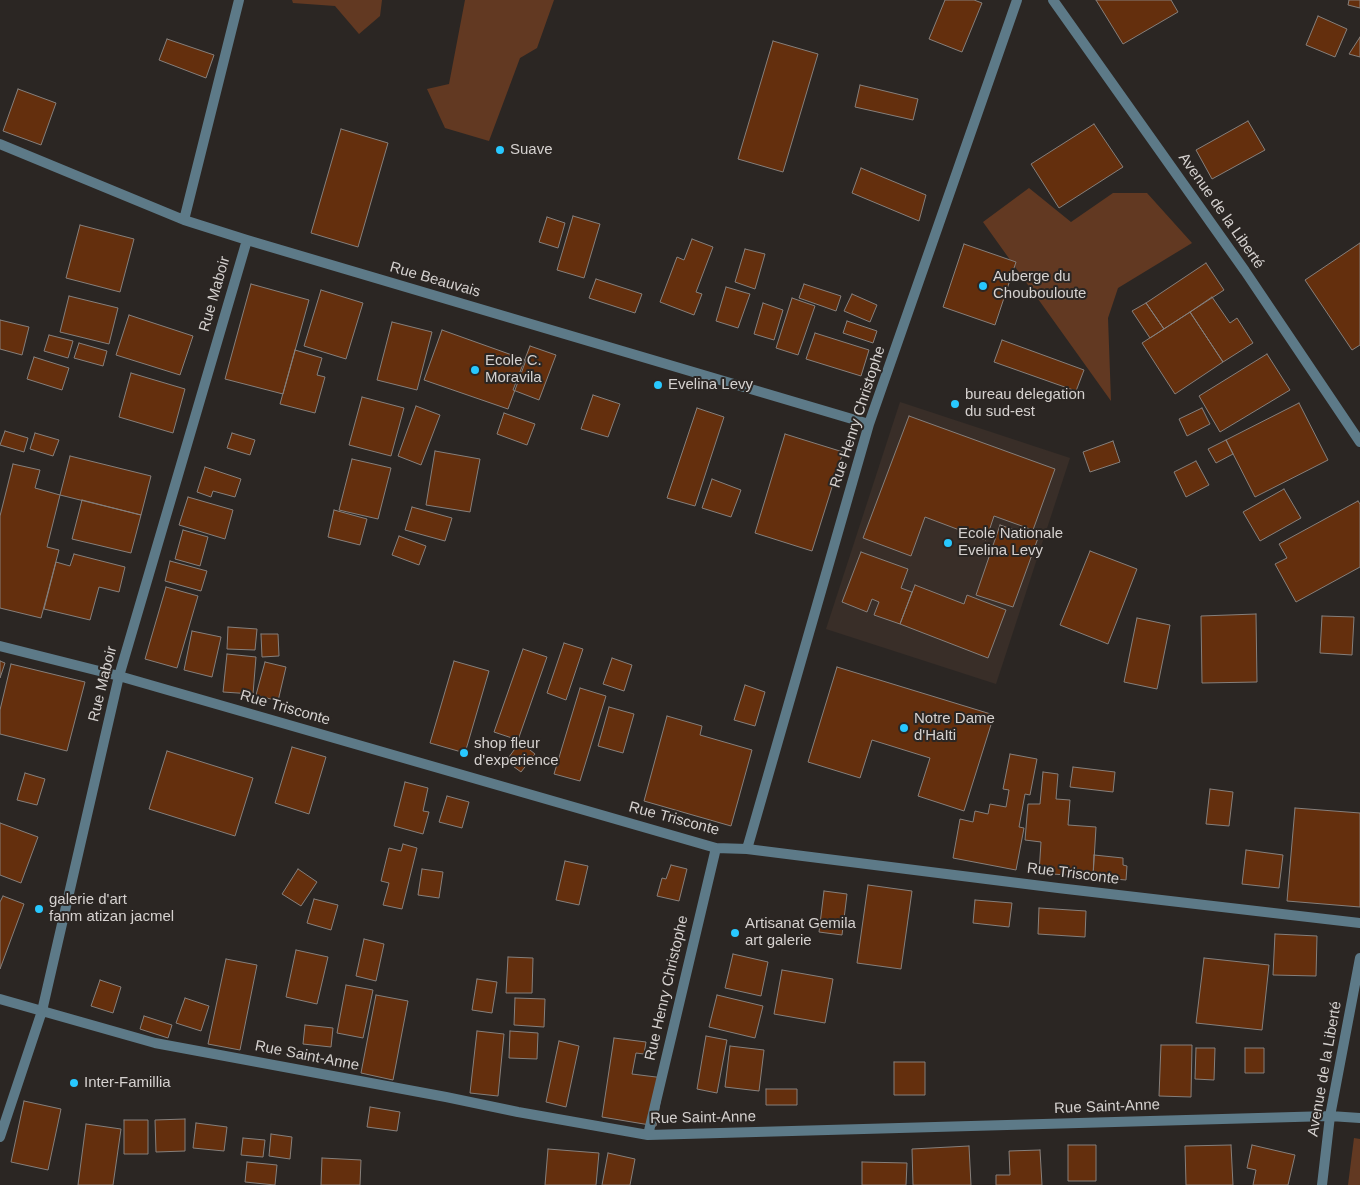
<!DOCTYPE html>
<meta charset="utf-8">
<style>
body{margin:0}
canvas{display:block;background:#2b2623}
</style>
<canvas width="1360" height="1185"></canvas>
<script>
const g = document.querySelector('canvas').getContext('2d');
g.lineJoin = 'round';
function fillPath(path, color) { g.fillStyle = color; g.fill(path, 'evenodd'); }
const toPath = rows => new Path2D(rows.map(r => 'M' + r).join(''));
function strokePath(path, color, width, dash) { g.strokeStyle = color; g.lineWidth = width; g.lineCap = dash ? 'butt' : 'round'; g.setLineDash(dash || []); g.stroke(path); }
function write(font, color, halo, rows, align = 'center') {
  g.font = font + ' Helvetica,sans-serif'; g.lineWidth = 4; g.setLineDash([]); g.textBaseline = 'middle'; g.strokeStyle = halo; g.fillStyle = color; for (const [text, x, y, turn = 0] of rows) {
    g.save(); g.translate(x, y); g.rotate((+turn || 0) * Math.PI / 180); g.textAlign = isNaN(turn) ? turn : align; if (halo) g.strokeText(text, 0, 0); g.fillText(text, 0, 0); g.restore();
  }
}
fillPath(toPath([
 [900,402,1070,458,996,684,826,629]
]), '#392e28');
fillPath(toPath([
 [292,0,382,0,380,16,359,34,335,6,293,3],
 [465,0,554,0,537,48,520,58,489,141,445,128,427,89,449,84],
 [1029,188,1071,222,1113,193,1147,193,1192,243,1118,288,1108,318,1111,401,983,222],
 [1354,1138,1360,1139,1360,1185,1348,1185]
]), '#623922');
const building = toPath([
 [945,0,974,0,982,3,962,52,929,39,945,0],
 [1096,0,1171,0,1178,12,1123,44,1096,0],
 [1349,0,1360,0,1360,8,1348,5,1349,0],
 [1318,16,1347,29,1335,57,1306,45,1318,16],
 [1360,37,1360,57,1349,54,1360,37],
 [167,39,214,55,206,78,159,60,167,39],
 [773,41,818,54,783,172,738,159,773,41],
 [860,85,918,99,913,120,855,107,860,85],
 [18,89,56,103,41,145,3,131,18,89],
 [1248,121,1265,150,1212,179,1196,150,1248,121],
 [1094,124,1123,167,1059,208,1031,164,1094,124],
 [341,129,388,143,358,247,311,233,341,129],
 [861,168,926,195,919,221,852,193,861,168],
 [573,216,600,224,584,278,557,270,573,216],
 [547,217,565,223,558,248,539,242,547,217],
 [80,225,134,239,120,292,66,278,80,225],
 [692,239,713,247,696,292,702,294,694,315,660,302,677,257,684,260,692,239],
 [1360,243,1360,345,1352,350,1305,280,1360,243],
 [964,244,1016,262,995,325,943,307,964,244],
 [745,249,765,254,755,289,735,282,745,249],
 [1206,263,1224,290,1164,329,1146,303,1206,263],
 [596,279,642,294,635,313,589,298,596,279],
 [251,284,309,300,283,394,225,379,251,284],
 [804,284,841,296,836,311,799,298,804,284],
 [726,287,750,294,738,328,716,321,726,287],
 [321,290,363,303,346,359,304,346,321,290],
 [852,294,877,305,870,322,844,311,852,294],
 [69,296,118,308,109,344,60,332,69,296],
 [1212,297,1230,323,1237,318,1253,343,1223,362,1190,312,1212,297],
 [792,298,815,306,798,355,776,348,792,298],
 [763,303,783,310,774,340,754,334,763,303],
 [1146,303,1164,329,1150,338,1132,311,1146,303],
 [1190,312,1223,362,1175,394,1142,343,1190,312],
 [129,315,193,336,180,375,116,355,129,315],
 [0,320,29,327,22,355,0,349,0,320],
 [847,321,877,331,873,343,843,333,847,321],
 [392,322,432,332,417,390,377,380,392,322],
 [442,330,526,360,508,409,424,380,442,330],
 [815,333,869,350,861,376,806,359,815,333],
 [49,335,73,341,68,358,44,351,49,335],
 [1002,340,1084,370,1076,391,994,362,1002,340],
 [79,343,107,351,103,366,74,358,79,343],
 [530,346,556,355,539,400,513,390,530,346],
 [295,350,322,358,317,375,325,377,315,413,280,404,295,350],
 [1267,354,1290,390,1220,432,1199,396,1267,354],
 [34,357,69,368,62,390,27,379,34,357],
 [131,373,185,389,173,433,119,417,131,373],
 [593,395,620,404,608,437,581,429,593,395],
 [362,397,404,408,391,456,349,445,362,397],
 [1299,403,1328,460,1255,497,1226,440,1299,403],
 [416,406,440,415,421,465,398,456,416,406],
 [697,408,724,417,695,506,667,498,697,408],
 [1202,408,1210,424,1187,436,1179,419,1202,408],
 [504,413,535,424,527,445,497,434,504,413],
 [909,416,1055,469,1033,530,994,516,986,540,925,517,911,556,863,538,909,416],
 [5,431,28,438,24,452,0,445,5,431],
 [35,433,59,440,53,456,30,449,35,433],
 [232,433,255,440,250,455,227,448,232,433],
 [785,434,843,452,812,551,755,533,785,434],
 [1226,440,1233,454,1216,463,1208,449,1226,440],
 [1113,441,1120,462,1090,472,1083,452,1113,441],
 [435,451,480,459,470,512,426,505,435,451],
 [70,456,151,476,141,515,60,495,70,456],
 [352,459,391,468,378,519,339,510,352,459],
 [1196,461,1209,485,1186,497,1174,472,1196,461],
 [13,464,40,470,35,488,60,495,47,547,59,550,41,618,0,608,0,516,13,464],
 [205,467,241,479,235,497,213,491,211,497,197,492,205,467],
 [712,479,741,490,731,517,702,508,712,479],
 [1284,489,1301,518,1260,541,1243,512,1284,489],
 [188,497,233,510,225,539,179,525,188,497],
 [82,500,141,515,131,553,72,539,82,500],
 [1358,501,1360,504,1360,567,1296,602,1275,564,1287,558,1279,544,1358,501],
 [412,507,452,518,445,541,405,530,412,507],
 [334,510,367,519,360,545,328,537,334,510],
 [1000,525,1038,538,1013,607,976,595,1000,525],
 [183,530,208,537,200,566,175,559,183,530],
 [399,536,426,546,419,565,392,555,399,536],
 [1090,551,1137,569,1108,644,1060,625,1090,551],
 [861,552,908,569,901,588,912,592,900,624,874,615,879,602,872,599,867,612,842,602,861,552],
 [74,554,125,567,119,592,99,587,90,620,44,609,56,562,70,566,74,554],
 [170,561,207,571,201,591,165,581,170,561],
 [915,585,964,604,967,595,1006,610,988,658,900,624,915,585],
 [166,587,198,596,177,668,145,659,166,587],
 [1256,614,1257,682,1202,683,1201,616,1256,614],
 [1322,616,1354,617,1352,655,1320,653,1322,616],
 [1137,618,1170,625,1157,689,1124,682,1137,618],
 [228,627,257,629,255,650,227,649,228,627],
 [192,631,221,637,212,677,184,670,192,631],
 [261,634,278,634,279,656,262,657,261,634],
 [564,643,583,649,566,700,547,693,564,643],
 [523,649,547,657,518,740,494,732,523,649],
 [227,654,256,657,253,694,223,692,227,654],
 [612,658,632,665,624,691,603,684,612,658],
 [0,661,5,663,0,678,0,661],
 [454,661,489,671,465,753,430,743,454,661],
 [265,662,286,667,278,701,256,695,265,662],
 [11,664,85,682,67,751,0,734,0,710,11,664],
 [837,667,994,715,964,811,918,796,930,758,872,740,860,778,808,762,837,667],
 [745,685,765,692,755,726,734,720,745,685],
 [580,688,606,696,580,781,554,774,580,688],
 [609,707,634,714,623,753,598,746,609,707],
 [667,716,702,726,700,735,752,750,731,826,644,801,667,716],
 [520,742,535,754,521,772,506,761,520,742],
 [292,747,326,757,309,814,275,803,292,747],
 [167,751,253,778,235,836,149,809,167,751],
 [1010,754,1037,759,1030,795,1025,794,1019,827,1024,828,1016,870,953,858,960,819,973,822,975,811,988,814,990,804,1006,807,1009,790,1003,789,1010,754],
 [1073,767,1115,772,1113,792,1070,787,1073,767],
 [1043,772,1058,774,1056,799,1070,800,1068,825,1096,827,1093,877,1039,873,1041,842,1025,840,1028,804,1040,804,1043,772],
 [25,773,45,779,37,805,17,800,25,773],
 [405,782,428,788,423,811,429,812,423,834,394,826,405,782],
 [1210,789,1233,792,1229,826,1206,824,1210,789],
 [447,796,469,802,462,828,439,822,447,796],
 [1295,808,1360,813,1360,907,1287,901,1295,808],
 [0,823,38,837,21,883,0,875,0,823],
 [403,844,417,848,402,909,383,905,389,883,381,881,389,848,401,851,403,844],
 [1246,850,1283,855,1279,888,1242,884,1246,850],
 [1094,855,1123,858,1123,865,1127,866,1126,880,1093,877,1094,855],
 [565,861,588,866,579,905,556,900,565,861],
 [671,865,687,869,679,901,657,896,662,878,666,879,671,865],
 [298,869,317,882,301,906,282,894,298,869],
 [422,869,443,872,439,898,418,895,422,869],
 [868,885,912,891,901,969,857,963,868,885],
 [824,891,847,894,842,935,819,932,824,891],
 [3,896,24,904,0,969,0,902,3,896],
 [314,899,338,905,331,930,307,923,314,899],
 [975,900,1012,903,1009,927,973,923,975,900],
 [1039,908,1086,911,1085,937,1038,934,1039,908],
 [1275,934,1317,936,1316,976,1273,975,1275,934],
 [364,939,384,944,376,981,356,976,364,939],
 [296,950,328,957,317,1004,286,997,296,950],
 [733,954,768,962,761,996,725,988,733,954],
 [508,957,533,958,532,993,506,993,508,957],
 [1204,958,1269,965,1262,1030,1196,1023,1204,958],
 [226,959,257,965,240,1050,208,1044,226,959],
 [782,970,833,979,825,1023,774,1014,782,970],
 [477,979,497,982,492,1013,472,1010,477,979],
 [100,980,121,987,113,1013,91,1006,100,980],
 [346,985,373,990,363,1038,337,1033,346,985],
 [376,995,408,1001,393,1080,361,1073,376,995],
 [717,995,763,1006,755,1038,709,1027,717,995],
 [185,998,209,1006,201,1031,176,1023,185,998],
 [515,998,545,999,544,1027,514,1025,515,998],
 [144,1016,172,1025,168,1038,140,1029,144,1016],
 [305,1025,333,1028,331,1047,303,1044,305,1025],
 [477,1031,504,1034,498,1096,470,1093,477,1031],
 [510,1031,538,1033,537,1059,509,1058,510,1031],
 [706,1036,727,1040,717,1093,697,1089,706,1036],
 [614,1038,646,1042,644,1054,636,1053,632,1074,664,1078,656,1126,602,1117,614,1038],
 [559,1041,579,1046,566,1107,546,1102,559,1041],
 [1161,1045,1192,1045,1191,1097,1159,1096,1161,1045],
 [730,1046,764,1050,759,1091,725,1087,730,1046],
 [1196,1048,1215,1048,1214,1080,1195,1079,1196,1048],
 [1245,1048,1264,1048,1264,1073,1245,1073,1245,1048],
 [894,1062,925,1062,925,1095,894,1095,894,1062],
 [766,1089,797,1089,797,1105,766,1105,766,1089],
 [24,1101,61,1109,48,1170,11,1162,24,1101],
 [370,1107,400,1112,397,1131,367,1127,370,1107],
 [185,1119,185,1151,156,1152,155,1120,185,1119],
 [124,1120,148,1120,148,1154,124,1154,124,1120],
 [196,1123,227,1127,224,1151,193,1148,196,1123],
 [86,1124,121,1129,113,1185,78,1185,86,1124],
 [271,1134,292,1137,290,1159,269,1156,271,1134],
 [243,1138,265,1140,263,1157,241,1155,243,1138],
 [1068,1145,1096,1145,1096,1181,1068,1181,1068,1145],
 [1231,1145,1233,1185,1186,1185,1185,1146,1231,1145],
 [1252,1145,1295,1155,1288,1185,1253,1185,1256,1170,1247,1168,1252,1145],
 [969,1146,971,1185,913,1185,912,1149,969,1146],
 [548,1149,599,1153,596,1185,545,1185,548,1149],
 [1040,1150,1042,1185,996,1185,996,1175,1010,1175,1009,1151,1040,1150],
 [608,1153,635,1159,630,1185,602,1185,608,1153],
 [322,1158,361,1160,360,1185,321,1185,322,1158],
 [247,1162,277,1165,275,1185,245,1182,247,1162],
 [862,1162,907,1163,906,1185,862,1185,862,1162]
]);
fillPath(building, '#642f0d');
strokePath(building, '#857f7b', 1);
strokePath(toPath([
 [1053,0,1245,271,1360,442],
 [0,144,184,220,247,240,869,424],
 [184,220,239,0],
 [0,646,119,676,716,848,747,849,1058,888,1360,923],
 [747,849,869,424,1017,0],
 [0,999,155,1043,446,1097,518,1112,648,1135,1330,1116,1360,1118],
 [648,1135,716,848],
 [0,1137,42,1011,119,676,247,240],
 [1322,1185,1330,1116,1360,958]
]), '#5d7a88', 10);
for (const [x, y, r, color] of [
 [500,150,5,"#28c8ff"],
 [983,286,5,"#28c8ff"],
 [475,370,5,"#28c8ff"],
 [658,385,5,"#28c8ff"],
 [955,404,5,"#28c8ff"],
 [948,543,5,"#28c8ff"],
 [904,728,5,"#28c8ff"],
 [464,753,5,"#28c8ff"],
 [39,909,5,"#28c8ff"],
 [735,933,5,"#28c8ff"],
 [74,1083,5,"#28c8ff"]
]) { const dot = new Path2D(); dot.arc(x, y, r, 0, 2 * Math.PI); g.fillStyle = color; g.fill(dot); strokePath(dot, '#2b2623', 2); }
write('15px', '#d5d1cf', '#2b2623', [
 ["Suave",510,150],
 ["Auberge du",993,277],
 ["Choubouloute",993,294],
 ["Ecole C.",485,361],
 ["Moravila",485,378],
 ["Evelina Levy",668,385],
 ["bureau delegation",965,395],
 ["du sud-est",965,412],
 ["Ecole Nationale",958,534],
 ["Evelina Levy",958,551],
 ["Notre Dame",914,719],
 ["d'HaIti",914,736],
 ["shop fleur",474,744],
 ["d'experience",474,761],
 ["galerie d'art",49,900],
 ["fanm atizan jacmel",49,917],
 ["Artisanat Gemila",745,924],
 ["art galerie",745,941],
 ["Inter-Famillia",84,1083]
], 'left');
write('15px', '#d5d1cf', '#2b2623', [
 ["Avenue de la Liberté",1221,211,55],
 ["Rue Beauvais",435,280,16],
 ["Rue Maboir",215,294,-74],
 ["Rue Henry Christophe",858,417,-72],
 ["Rue Maboir",103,684,-76],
 ["Rue Trisconte",285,708,16],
 ["Rue Trisconte",674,819,15],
 ["Rue Trisconte",1073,874,7],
 ["Rue Henry Christophe",667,988,-77],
 ["Rue Saint-Anne",307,1056,11],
 ["Avenue de la Liberté",1325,1069,-80],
 ["Rue Saint-Anne",1107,1107,-2],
 ["Rue Saint-Anne",703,1118,-1]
]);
</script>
